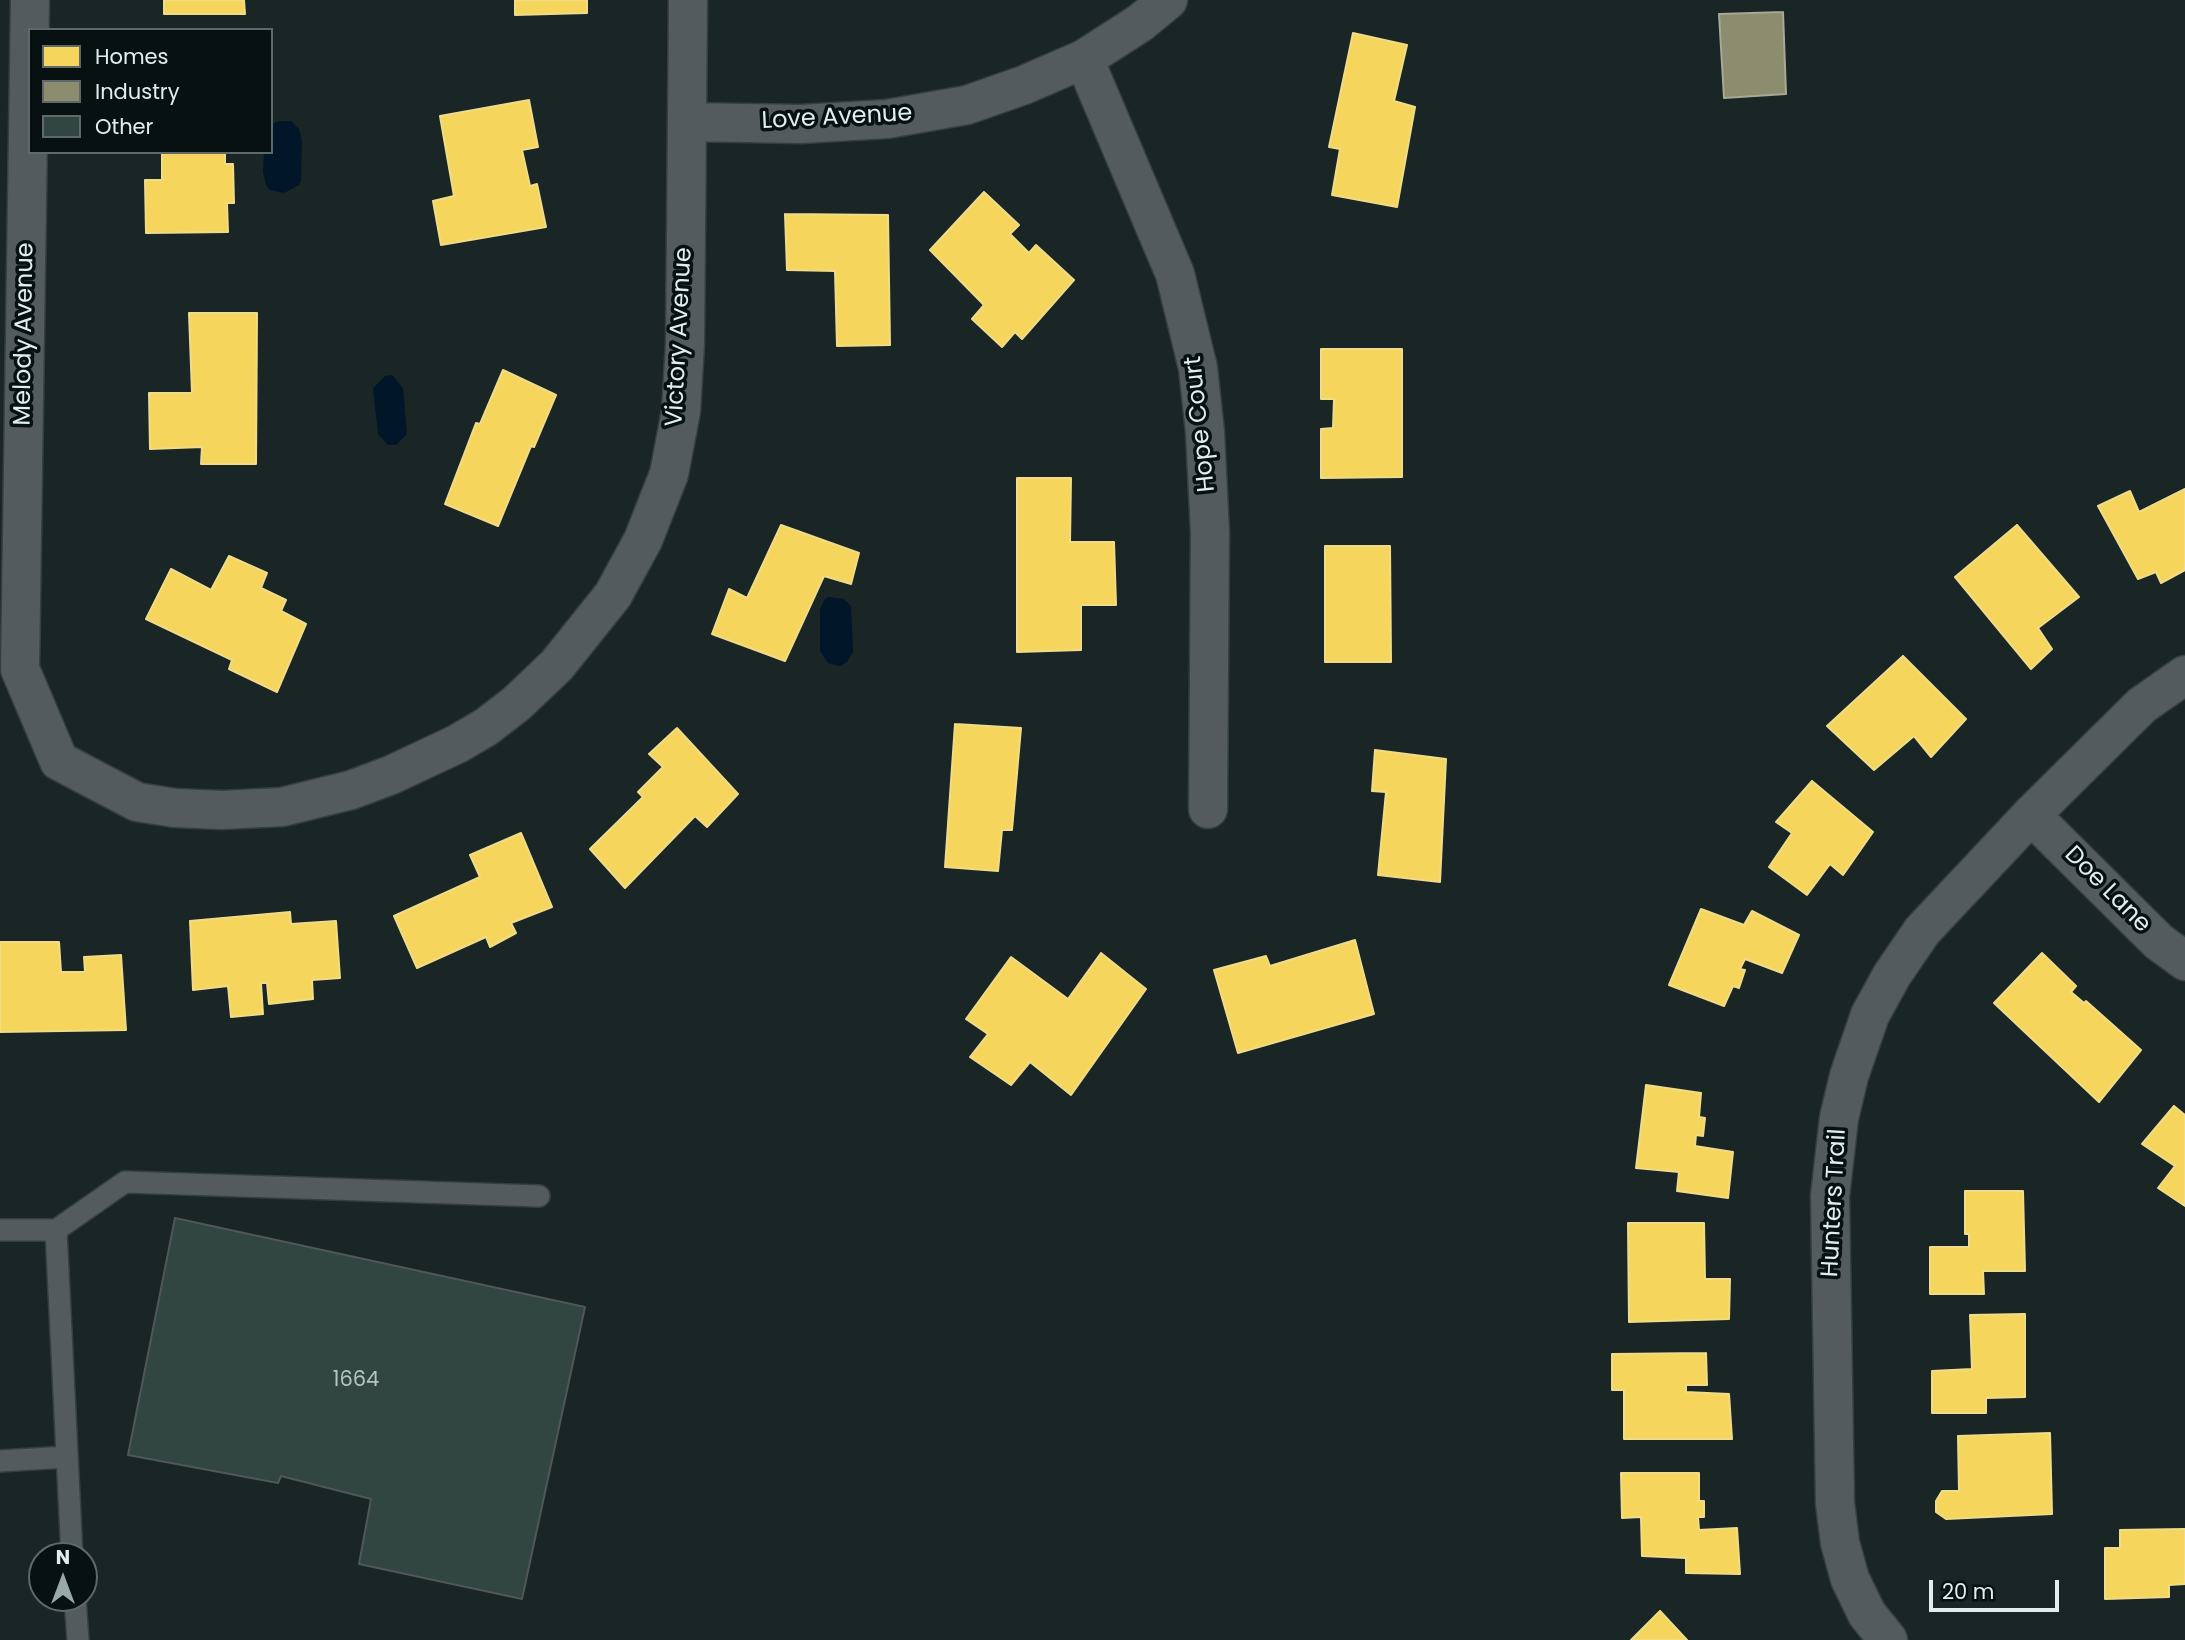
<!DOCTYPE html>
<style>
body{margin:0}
#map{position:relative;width:2185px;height:1640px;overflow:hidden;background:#1a2525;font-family:Poppins,sans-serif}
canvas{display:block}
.legend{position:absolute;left:28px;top:28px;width:245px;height:126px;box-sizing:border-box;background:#081111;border:2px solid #5f6969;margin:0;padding:9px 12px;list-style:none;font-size:21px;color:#e1eeee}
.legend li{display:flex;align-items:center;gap:14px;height:35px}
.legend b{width:35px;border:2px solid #5f6969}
.north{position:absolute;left:28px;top:1542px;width:70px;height:70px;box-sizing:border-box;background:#081111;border:2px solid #5f6969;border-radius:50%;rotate:0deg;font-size:19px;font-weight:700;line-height:28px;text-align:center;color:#e1eeee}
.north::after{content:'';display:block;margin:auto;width:24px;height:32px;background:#9ba8a8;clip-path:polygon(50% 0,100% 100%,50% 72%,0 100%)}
.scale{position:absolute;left:1929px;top:1580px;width:130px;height:32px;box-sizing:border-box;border:4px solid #e1eeee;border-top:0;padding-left:9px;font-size:21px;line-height:24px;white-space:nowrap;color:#e1eeee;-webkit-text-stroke:5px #081111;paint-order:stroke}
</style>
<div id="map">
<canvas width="2185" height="1640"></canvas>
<ul class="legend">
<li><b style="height:19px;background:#f6d55c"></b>Homes</li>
<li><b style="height:19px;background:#8c8c6e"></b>Industry</li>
<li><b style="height:19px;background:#314541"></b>Other</li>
</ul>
<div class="north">N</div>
<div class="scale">20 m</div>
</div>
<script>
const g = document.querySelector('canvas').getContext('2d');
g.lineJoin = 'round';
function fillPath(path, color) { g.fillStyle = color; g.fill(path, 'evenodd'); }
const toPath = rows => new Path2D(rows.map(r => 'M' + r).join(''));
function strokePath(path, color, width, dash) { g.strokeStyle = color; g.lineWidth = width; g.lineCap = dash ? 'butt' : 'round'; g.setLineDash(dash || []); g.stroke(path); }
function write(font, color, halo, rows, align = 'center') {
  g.font = font + ' Poppins,sans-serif'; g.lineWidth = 7; g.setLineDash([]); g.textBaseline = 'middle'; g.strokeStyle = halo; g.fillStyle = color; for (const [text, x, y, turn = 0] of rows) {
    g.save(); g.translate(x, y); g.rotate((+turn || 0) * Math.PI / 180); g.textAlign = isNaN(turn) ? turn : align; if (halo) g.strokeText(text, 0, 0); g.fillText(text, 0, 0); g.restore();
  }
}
fillPath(toPath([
 [280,121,291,121,299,129,302,141,301,181,299,185,284,193,270,190,266,185,263,172,264,152,271,152,271,124],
 [392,375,403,388,407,434,396,445,388,445,378,434,373,388,385,376],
 [828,597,844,599,851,606,853,652,847,662,840,666,828,663,820,651,820,610,824,600]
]), '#02162a');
const homes = toPath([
 [164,0,244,0,245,14,164,14,164,0],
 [515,0,587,0,587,13,515,15,515,0],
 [1353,33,1407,45,1394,101,1415,107,1397,207,1332,195,1340,149,1329,147,1353,33],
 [529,100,538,147,522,150,530,186,537,184,546,227,441,245,433,201,454,196,440,116,529,100],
 [162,152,225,152,225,164,233,164,234,203,227,203,228,232,146,233,145,180,162,180,162,152],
 [984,192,1019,225,1010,234,1029,253,1036,245,1074,280,1022,339,1015,332,1002,347,972,319,984,305,930,250,984,192],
 [785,214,888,215,890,345,837,346,835,271,787,270,785,214],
 [189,313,257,313,256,464,201,464,202,447,150,449,149,393,192,393,189,313],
 [1321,349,1402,349,1402,477,1321,478,1321,429,1333,428,1334,399,1321,399,1321,349],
 [503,370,556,395,534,447,531,446,498,526,445,504,476,423,480,424,503,370],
 [1017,478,1071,478,1070,542,1114,542,1116,605,1081,605,1081,650,1017,652,1017,478],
 [2185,489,2185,570,2161,583,2156,572,2138,579,2098,506,2130,491,2139,512,2185,489],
 [781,525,859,553,851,584,824,576,785,661,712,634,729,589,747,598,781,525],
 [2017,525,2079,597,2038,628,2052,649,2031,669,1955,577,2017,525],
 [1325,546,1390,546,1391,662,1325,662,1325,546],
 [229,556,267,573,261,588,286,600,281,611,306,624,277,692,229,669,232,660,146,619,171,569,211,590,229,556],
 [1903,656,1966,719,1931,757,1914,736,1874,770,1827,726,1903,656],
 [955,724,1021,728,1012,830,1002,830,998,871,945,867,955,724],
 [677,728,738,794,707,827,695,816,625,888,590,849,643,797,638,792,663,767,649,754,677,728],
 [1375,750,1446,759,1440,882,1378,875,1386,792,1372,791,1375,750],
 [1812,781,1873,832,1843,875,1830,864,1807,895,1769,867,1792,833,1776,822,1812,781],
 [521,833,552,907,511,923,516,933,490,947,486,937,417,968,394,916,480,877,470,855,521,833],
 [1701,909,1744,925,1752,911,1799,935,1782,973,1745,959,1740,969,1745,970,1739,988,1733,986,1724,1006,1669,985,1701,909],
 [290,912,291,924,336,921,340,978,312,980,313,999,269,1004,267,983,261,983,263,1014,231,1017,228,986,193,990,190,921,290,912],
 [1355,940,1374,1014,1238,1053,1214,970,1266,956,1270,966,1355,940],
 [0,942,59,942,61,972,85,972,84,957,121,955,126,1030,0,1032,0,942],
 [1101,953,1146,989,1071,1095,1030,1062,1011,1085,970,1057,988,1034,966,1019,1011,957,1068,999,1101,953],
 [2042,953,2076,986,2071,992,2084,1003,2086,1001,2141,1050,2099,1102,1994,1003,2042,953],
 [1646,1085,1701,1093,1699,1117,1705,1118,1703,1136,1696,1135,1695,1146,1733,1152,1728,1198,1677,1191,1679,1172,1636,1168,1646,1085],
 [2174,1106,2185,1115,2185,1206,2158,1188,2175,1166,2142,1144,2174,1106],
 [1965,1191,2023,1191,2025,1271,1983,1271,1984,1294,1930,1294,1930,1247,1969,1247,1969,1234,1965,1234,1965,1191],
 [1628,1223,1704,1223,1705,1279,1730,1279,1729,1319,1629,1322,1628,1223],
 [2025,1314,2025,1397,1986,1398,1986,1413,1932,1413,1932,1371,1972,1369,1970,1315,2025,1314],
 [1706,1353,1707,1385,1686,1385,1686,1392,1729,1394,1732,1439,1624,1439,1624,1390,1612,1390,1612,1354,1706,1353],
 [2050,1433,2052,1514,1946,1519,1936,1512,1936,1501,1942,1491,1959,1491,1958,1436,2050,1433],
 [1621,1473,1699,1473,1699,1501,1704,1501,1704,1517,1698,1517,1699,1530,1737,1528,1740,1574,1686,1573,1686,1558,1642,1556,1641,1517,1622,1518,1621,1473],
 [2185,1529,2185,1584,2169,1585,2169,1597,2105,1599,2105,1548,2120,1548,2120,1530,2185,1529],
 [1660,1611,1687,1640,1631,1640,1660,1611]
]);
fillPath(homes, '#f6d55c');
strokePath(homes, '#f0dc88', 2);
const industry = toPath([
 [1783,12,1786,94,1724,98,1719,14,1783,12]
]);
fillPath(industry, '#8c8c6e');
strokePath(industry, '#a6a994', 2);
const building = toPath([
 [175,1218,585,1307,522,1599,359,1564,371,1499,281,1476,278,1483,128,1455,175,1218]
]);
fillPath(building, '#314541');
strokePath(building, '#4f5856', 2);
const lane = toPath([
 [0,1230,56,1230,72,1556],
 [56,1230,125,1182,539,1196],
 [0,1461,66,1457],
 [75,1598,78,1640]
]);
const street = toPath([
 [30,0,20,669,59,761,137,802,175,808,222,810,282,807,351,790,391,775,457,744,486,727,516,704,557,665,613,595,643,540,669,474,681,411,685,344,688,0],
 [1084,59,1175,274,1198,368,1205,432,1210,533,1208,809],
 [687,122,801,124,887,119,967,105,1024,85,1084,59,1140,23,1168,0],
 [2031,815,2159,942,2185,961],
 [1888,1640,1867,1614,1850,1579,1840,1543,1835,1503,1830,1196,1839,1118,1849,1076,1870,1015,1892,975,1922,931,2031,815,2142,705,2185,675]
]);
strokePath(lane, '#363f3f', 24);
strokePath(street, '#363f3f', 41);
strokePath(lane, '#535b5c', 21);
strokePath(street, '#535b5c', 38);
write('21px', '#b5c4c3', null, [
 ["1664",356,1381]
]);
write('24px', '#e1eeee', '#081111', [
 ["Love Avenue",837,118,-3],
 ["Melody Avenue",25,334,-89],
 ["Victory Avenue",680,337,-87],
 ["Hope Court",1201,424,-96],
 ["Doe Lane",2107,890,45],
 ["Hunters Trail",1835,1203,-87]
]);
</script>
